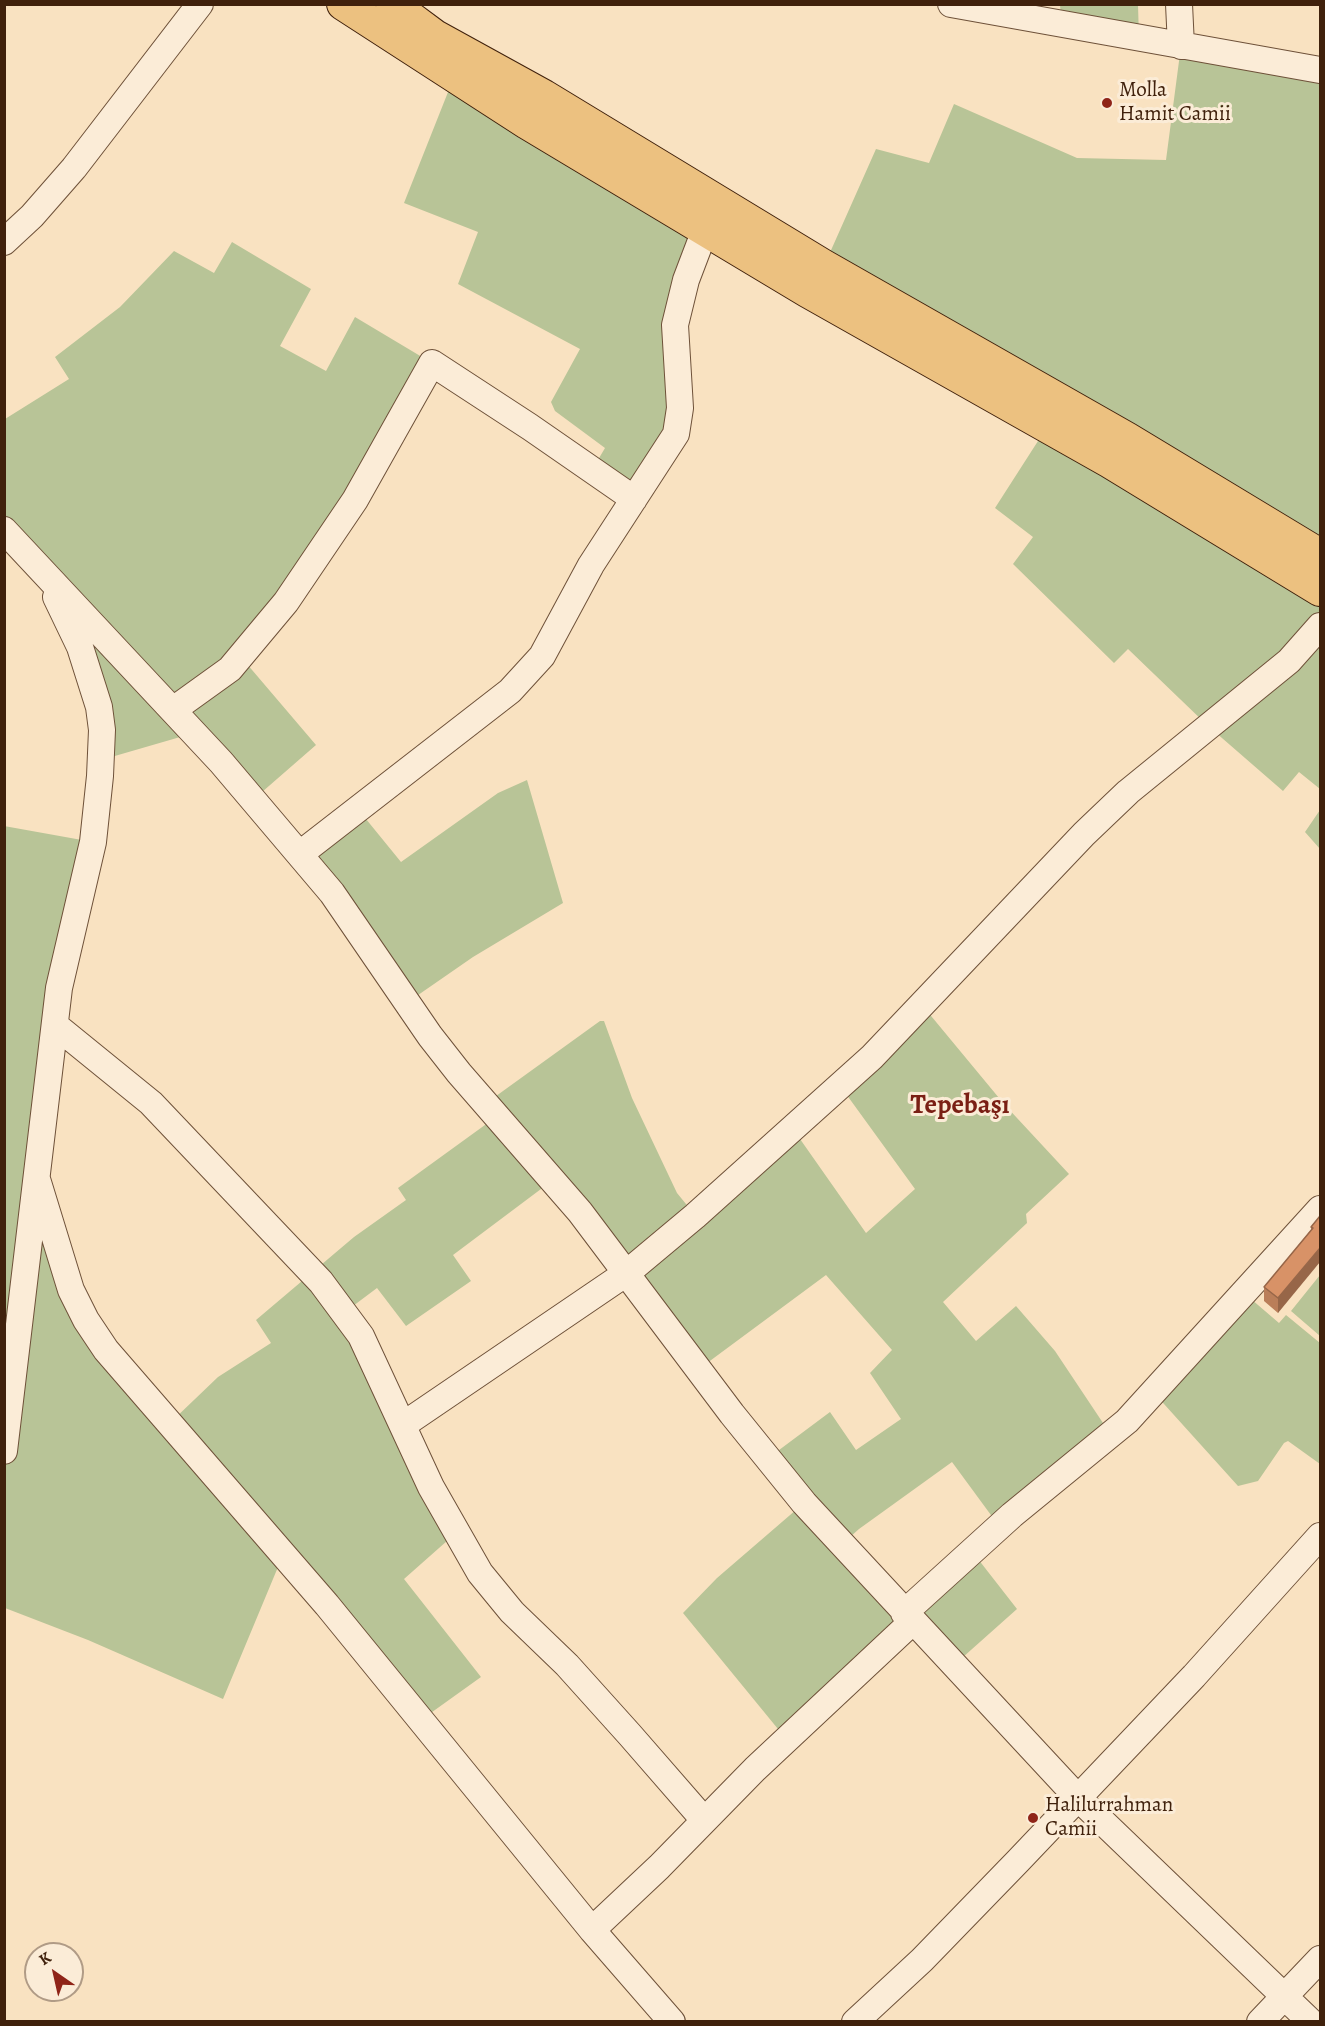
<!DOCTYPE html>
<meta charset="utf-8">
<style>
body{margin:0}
#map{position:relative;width:1325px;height:2026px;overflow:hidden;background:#f9e2c1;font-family:Alegreya,serif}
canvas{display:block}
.frame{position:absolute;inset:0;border:6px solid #40210c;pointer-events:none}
.north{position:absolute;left:24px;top:1942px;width:60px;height:60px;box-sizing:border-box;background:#fbecd7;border:2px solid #b09b86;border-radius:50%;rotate:326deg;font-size:16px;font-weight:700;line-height:24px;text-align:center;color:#40210c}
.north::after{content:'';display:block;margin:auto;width:21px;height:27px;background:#8f2418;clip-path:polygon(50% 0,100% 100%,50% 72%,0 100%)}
</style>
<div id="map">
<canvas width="1325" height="2026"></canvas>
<div class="frame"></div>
<div class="north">K</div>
</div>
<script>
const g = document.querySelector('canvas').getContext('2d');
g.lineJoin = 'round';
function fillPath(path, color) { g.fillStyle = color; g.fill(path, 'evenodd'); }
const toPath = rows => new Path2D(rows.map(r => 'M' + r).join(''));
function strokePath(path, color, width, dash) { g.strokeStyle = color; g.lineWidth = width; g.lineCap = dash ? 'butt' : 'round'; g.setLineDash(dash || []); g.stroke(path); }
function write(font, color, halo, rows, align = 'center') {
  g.font = font + ' Alegreya,serif'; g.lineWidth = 6; g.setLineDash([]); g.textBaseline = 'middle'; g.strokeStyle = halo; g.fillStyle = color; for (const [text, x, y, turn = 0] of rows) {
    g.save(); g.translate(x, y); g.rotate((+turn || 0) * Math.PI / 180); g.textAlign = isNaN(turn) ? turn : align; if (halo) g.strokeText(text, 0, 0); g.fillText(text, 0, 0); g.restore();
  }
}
fillPath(toPath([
 [1060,5,1138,5,1139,38,1062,25],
 [1181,46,1320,70,1320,555,824,266,876,149,929,163,954,104,1077,158,1166,160],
 [454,77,705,230,693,259,680,408,634,499,592,470,605,448,555,411,551,402,580,349,458,284,478,232,404,203],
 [232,242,311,289,280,346,326,371,355,317,432,363,241,657,316,745,254,799,194,733,101,760,80,647,5,530,5,419,69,379,55,357,120,307,174,251,214,273],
 [1047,427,1320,590,1320,789,1299,772,1283,791,1207,725,1128,649,1114,663,1013,564,1033,537,995,508],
 [527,780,563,903,473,957,408,1002,300,854,357,808,401,862,498,793],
 [1320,810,1320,849,1305,832],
 [4,826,93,842,37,1179,71,1290,171,1422,218,1377,271,1343,256,1320,354,1237,406,1200,398,1188,496,1117,485,1104,600,1021,604,1021,632,1098,677,1193,695,1215,793,1129,866,1233,915,1189,841,1087,922,1005,1004,1104,1069,1174,1026,1214,1027,1223,943,1302,976,1341,1016,1306,1055,1351,1111,1435,999,1526,952,1462,859,1529,841,1545,904,1613,971,1550,1017,1609,953,1666,912,1622,787,1740,683,1613,717,1578,804,1503,767,1459,830,1412,856,1450,901,1419,870,1373,892,1350,826,1275,699,1369,553,1180,453,1255,471,1281,406,1326,377,1288,345,1312,456,1533,404,1579,481,1677,421,1720,283,1555,223,1699,88,1640,5,1608],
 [1320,1275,1320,1336,1291,1311],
 [1244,1293,1279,1323,1286,1315,1320,1343,1320,1464,1288,1441,1284,1443,1258,1481,1238,1486,1155,1394]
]), '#b8c497');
const minor = toPath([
 [951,4,1320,70],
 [1179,4,1181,46],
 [4,242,32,216,74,168,200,4],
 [4,530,221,762,332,893,430,1036,459,1073,580,1212,732,1414,804,1503,1078,1798,1311,2022],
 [173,710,230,669,286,602,355,500,432,363,530,427,634,499],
 [300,854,510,691,542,656,591,565,676,434,680,408,675,325,686,280,705,230],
 [55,1025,151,1103,321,1282,361,1336,431,1487,480,1573,512,1612,567,1665,630,1735,704,1820],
 [37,1179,71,1290,86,1320,106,1350,327,1605,592,1930,672,2022],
 [403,1425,628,1272,695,1216,872,1057,1084,834,1128,792,1289,661,1320,626],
 [4,1451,59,988,93,842,100,776,102,730,99,707,80,647,56,597],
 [904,1613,1012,1515,1127,1421,1320,1209],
 [592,1930,659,1867,755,1769,912,1622],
 [855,2022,922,1960,1018,1861,1194,1676,1320,1536],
 [1260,2022,1320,1959]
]);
const major = toPath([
 [343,4,527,123,807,291,1110,462,1320,590],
 [392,4,435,36,544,96,824,266,1128,439,1320,555]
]);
strokePath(minor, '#6e5139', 28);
strokePath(major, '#40210c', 34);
strokePath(minor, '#fbecd7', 26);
strokePath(major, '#ecc180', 32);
fillPath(toPath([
 [1320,1216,1278,1313,1264,1301,1264,1287,1311,1230,1311,1227]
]), '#ba7e59');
fillPath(toPath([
 [1320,1248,1320,1262,1278,1313,1278,1298]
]), '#976648');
const building = toPath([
 [1320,1216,1320,1248,1278,1298,1264,1287,1313,1228,1311,1227,1320,1216]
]);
fillPath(building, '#d89267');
strokePath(building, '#976648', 1.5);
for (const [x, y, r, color] of [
 [1107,103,6,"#8f2418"],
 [1033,1818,6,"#8f2418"]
]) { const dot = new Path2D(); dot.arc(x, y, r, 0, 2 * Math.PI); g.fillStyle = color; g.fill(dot); strokePath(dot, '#fbecd7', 2); }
write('21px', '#40210c', '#fbecd7', [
 ["Molla",1119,91],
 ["Hamit Camii",1119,115],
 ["Halilurrahman",1045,1806],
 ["Camii",1045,1830]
], 'left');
write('bold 27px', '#7a1f14', '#fbecd7', [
 ["Tepebaşı",960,1106]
]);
</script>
